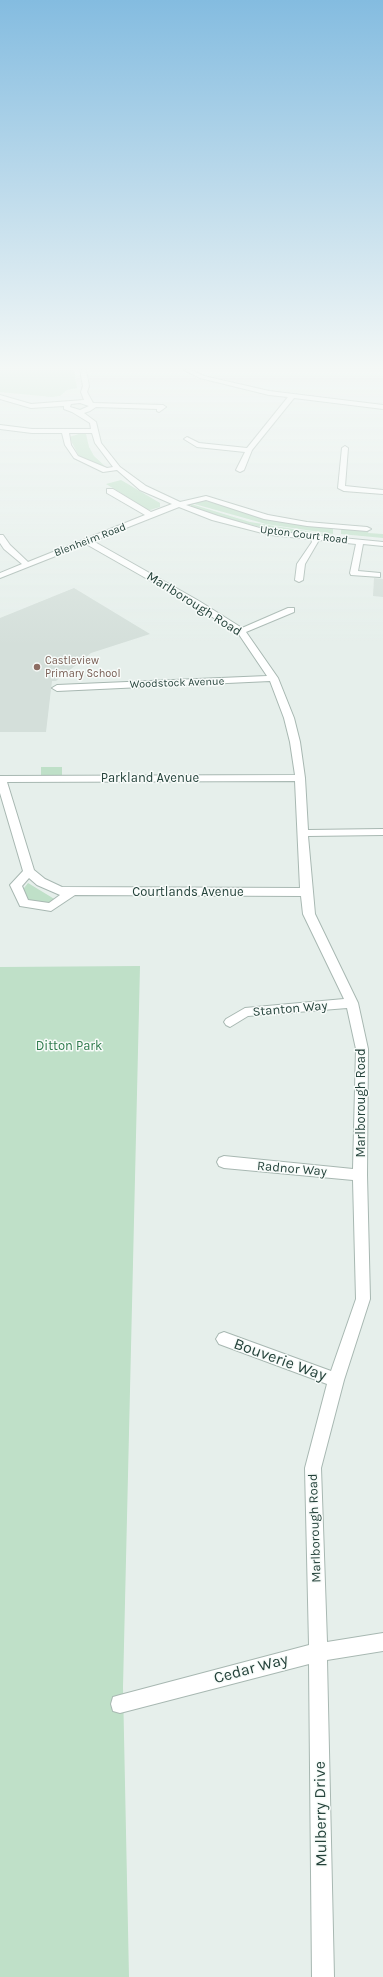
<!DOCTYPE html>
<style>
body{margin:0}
canvas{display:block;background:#e6efeb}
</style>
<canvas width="383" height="1977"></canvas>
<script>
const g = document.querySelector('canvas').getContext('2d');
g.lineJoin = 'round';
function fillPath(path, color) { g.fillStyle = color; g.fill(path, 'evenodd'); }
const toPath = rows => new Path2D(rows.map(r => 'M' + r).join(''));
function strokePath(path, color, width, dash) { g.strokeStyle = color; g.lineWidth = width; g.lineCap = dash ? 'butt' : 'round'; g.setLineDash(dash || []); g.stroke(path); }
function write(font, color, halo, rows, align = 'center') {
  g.font = font + ' Karla,sans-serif'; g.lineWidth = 3; g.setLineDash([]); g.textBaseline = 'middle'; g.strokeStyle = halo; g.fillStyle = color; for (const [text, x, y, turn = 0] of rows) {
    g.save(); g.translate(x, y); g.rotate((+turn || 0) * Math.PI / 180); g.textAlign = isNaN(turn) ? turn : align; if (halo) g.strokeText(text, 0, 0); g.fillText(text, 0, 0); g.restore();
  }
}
fillPath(toPath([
 [374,578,383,579,383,597,373,596],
 [74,588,150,634,91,653,56,681,52,681,46,732,0,732,0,618]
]), '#d4dfda');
fillPath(toPath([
 [0,370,74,370,77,388,67,390,60,396,51,397,0,392],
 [79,434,86,434,89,447,94,456,107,468,103,468,79,456,69,437],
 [121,480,160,503,160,507,150,510,144,509,118,494,121,493,106,484],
 [201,500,331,528,333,529,333,534,266,524,191,503],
 [191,504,250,522,331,535,325,537,268,529,221,517,191,506],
 [347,527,369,530,368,533,383,534,383,538,341,534,341,529],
 [41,767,62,767,62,776,41,776],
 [28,883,56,900,40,906,31,904,21,892],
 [140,966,123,1687,129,1977,0,1977,0,967]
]), '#bfe0c8');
const minor = toPath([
 [80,370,86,370,89,386,87,392,93,403,163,405,166,407,159,412,157,411,157,409,96,407,90,411,84,413,96,422,101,443,120,467,146,486,180,502,206,496,268,515,307,522,367,527,371,529,367,531,307,526,264,519,206,500,186,505,218,516,270,531,383,542,383,546,363,544,358,571,380,573,380,577,351,575,350,573,356,544,319,540,305,564,303,580,299,582,295,580,297,564,312,542,311,539,270,535,212,520,179,507,93,541,199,601,242,628,288,608,294,608,294,612,246,632,278,678,294,718,300,742,305,778,308,830,383,829,383,835,308,836,315,914,358,1003,368,1049,367,1175,370,1299,344,1380,321,1468,327,1642,383,1633,383,1651,327,1660,334,1977,312,1977,309,1664,120,1713,113,1711,111,1704,113,1697,120,1695,309,1645,305,1468,327,1384,219,1344,216,1339,219,1334,224,1332,331,1371,356,1299,353,1180,224,1168,219,1166,217,1162,219,1158,224,1156,353,1169,356,1049,347,1008,248,1016,230,1027,226,1025,224,1022,226,1019,245,1008,344,999,303,914,301,896,75,895,51,911,20,906,10,885,23,871,0,793,0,776,295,775,290,742,284,718,270,681,57,691,52,688,57,685,267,676,238,633,193,605,86,544,0,578,0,573,22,564,4,549,0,543,0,535,3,535,10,545,28,562,145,515,107,493,107,489,113,489,151,512,172,504,140,490,117,470,103,472,74,458,65,445,62,433,32,433,0,429,0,425,32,429,91,429,90,423,72,412,64,409,64,406,31,408,0,399,0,395,31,404,84,400,81,392,83,386,80,370],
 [80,403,89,406,80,410,70,407,71,404,80,403],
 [69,433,92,433,95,443,113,467,107,468,78,456,71,445,69,433],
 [295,781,300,888,62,887,45,879,34,870,7,782,295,781],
 [29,878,37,885,60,895,49,903,28,900,22,886,29,878],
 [184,370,191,370,204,376,269,391,383,405,383,409,294,398,252,450,244,470,240,472,236,470,245,452,197,447,184,439,187,437,199,443,247,448,288,397,269,395,200,378,184,370],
 [345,446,348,448,345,486,383,490,383,494,344,491,338,488,342,448,345,446]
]);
strokePath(minor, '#a8b8b2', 2);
fillPath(minor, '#fff');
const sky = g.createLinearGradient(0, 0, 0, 646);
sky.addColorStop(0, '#84bce0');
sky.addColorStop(0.57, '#f4f8f6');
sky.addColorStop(1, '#f4f8f600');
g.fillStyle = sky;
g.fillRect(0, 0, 383, 646);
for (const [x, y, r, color] of [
 [37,667,4,"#8d6e63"]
]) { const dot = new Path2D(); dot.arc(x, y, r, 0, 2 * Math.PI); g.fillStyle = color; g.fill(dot); strokePath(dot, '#f7fbf9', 1.5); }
write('11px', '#24423a', '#f7fbf9', [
 ["Upton Court Road",304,535,7],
 ["Blenheim Road",90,540,-21],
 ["Woodstock Avenue",177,683,-2]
]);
write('11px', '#785e54', '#f7fbf9', [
 ["Castleview",45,661],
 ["Primary School",45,674]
], 'left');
write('13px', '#24423a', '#f7fbf9', [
 ["Marlborough Road",194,604,32],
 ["Parkland Avenue",150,778],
 ["Courtlands Avenue",188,892],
 ["Stanton Way",290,1009,-5],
 ["Marlborough Road",361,1103,-90],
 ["Radnor Way",292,1169,5],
 ["Marlborough Road",315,1528,-92]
]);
write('13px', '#2d7a4b', '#f7fbf9', [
 ["Ditton Park",69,1046]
]);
write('16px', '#24423a', '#f7fbf9', [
 ["Bouverie Way",280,1360,20],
 ["Cedar Way",251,1669,-15],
 ["Mulberry Drive",321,1814,-91]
]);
</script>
